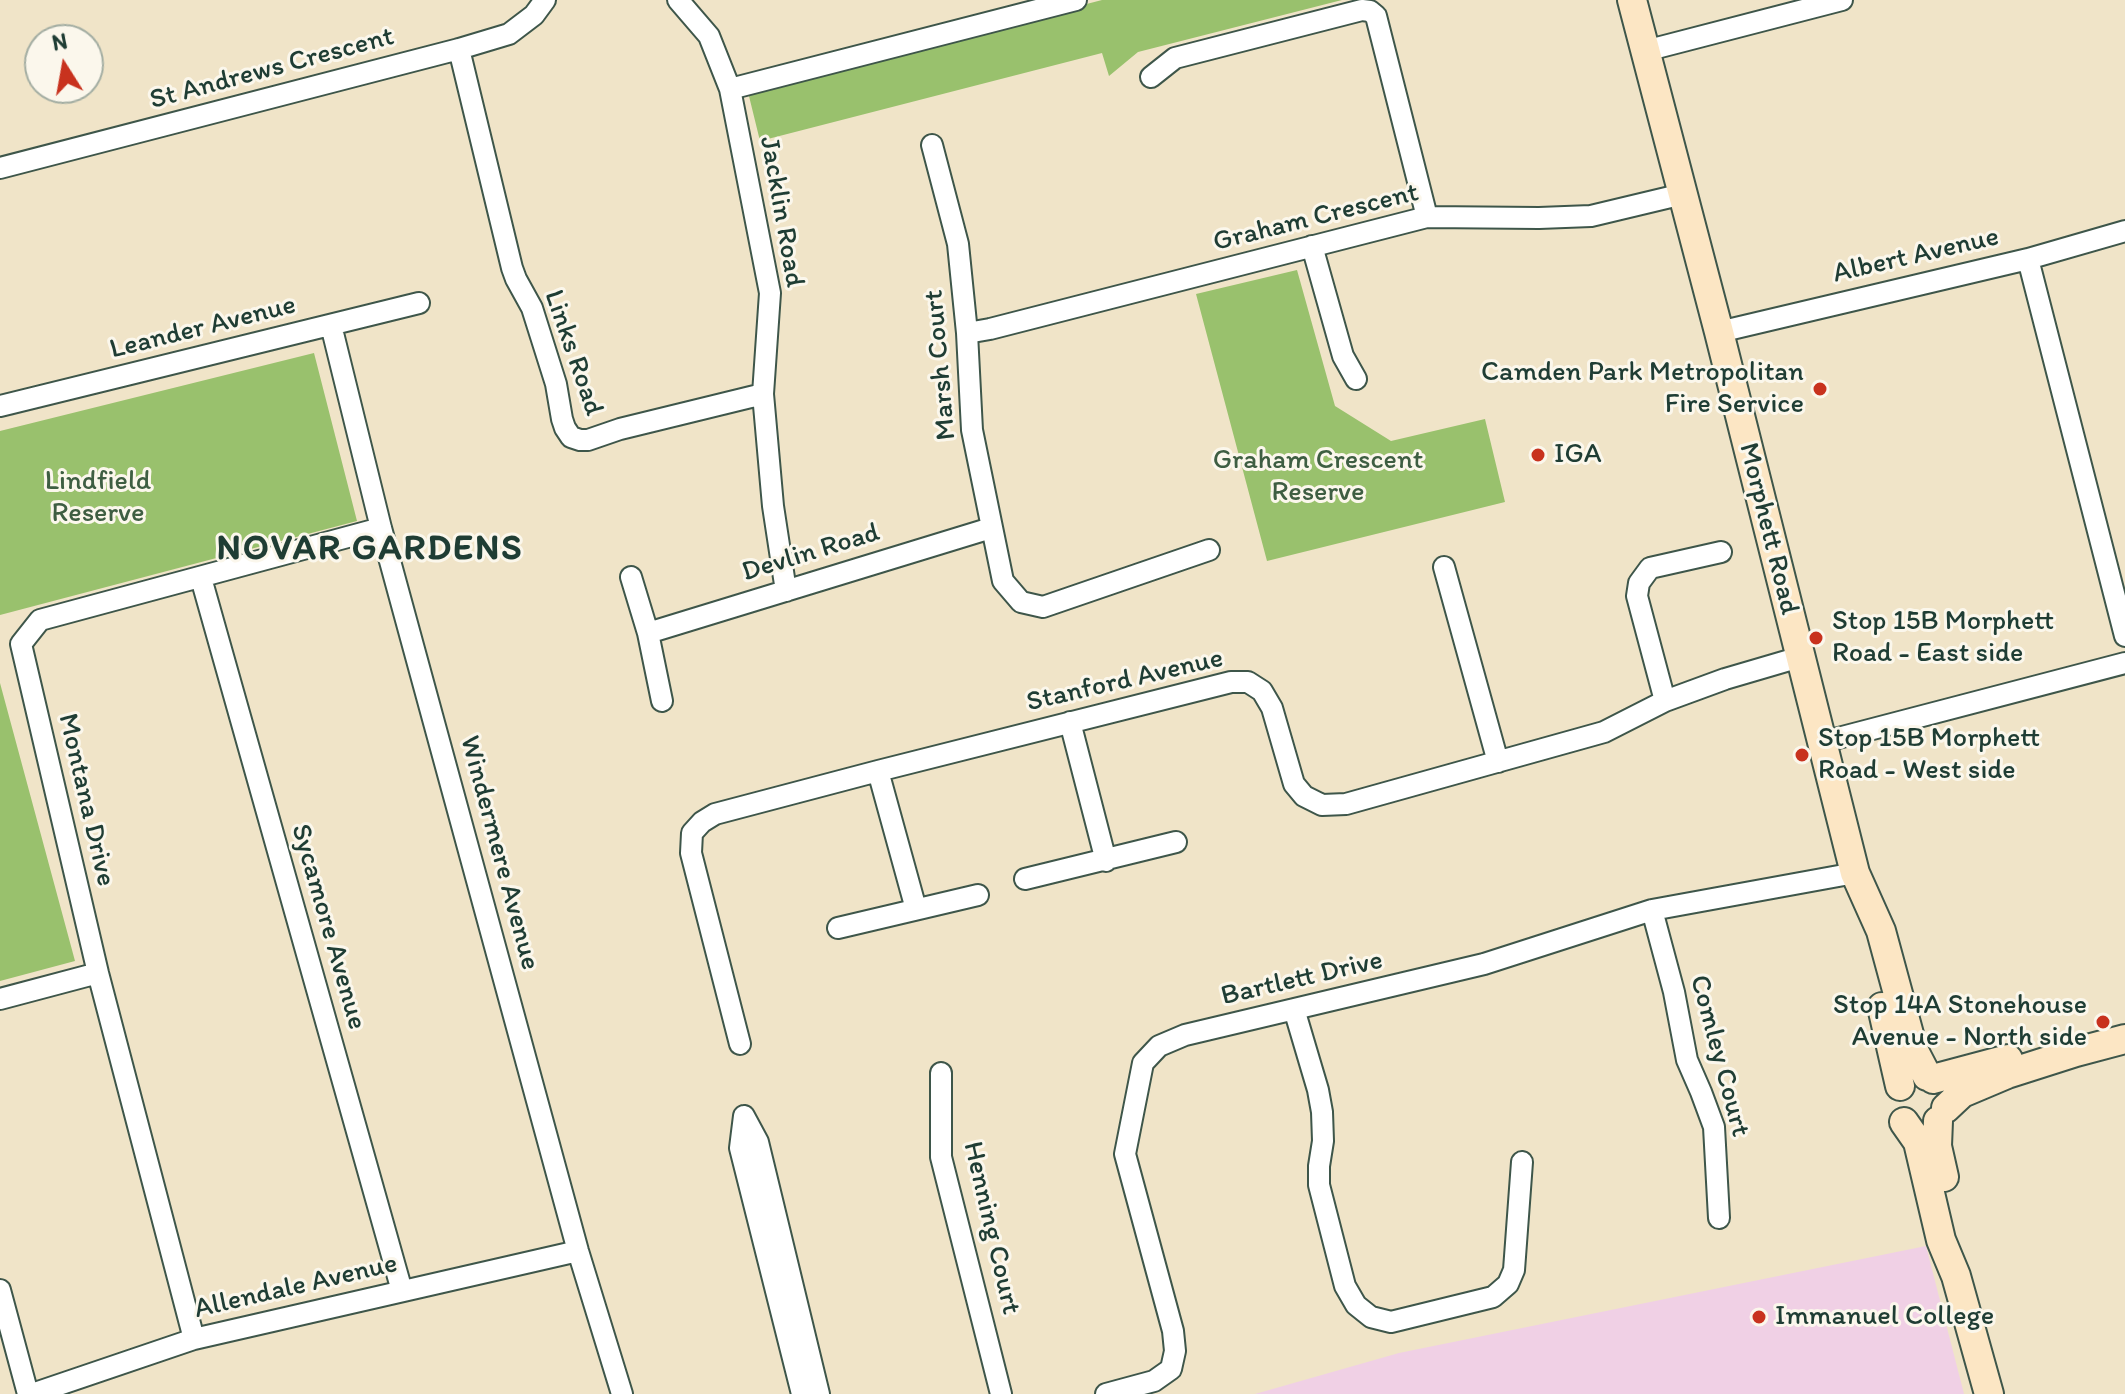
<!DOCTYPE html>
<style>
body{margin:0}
#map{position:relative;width:2125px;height:1394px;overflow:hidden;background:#f0e4c8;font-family:Itim,sans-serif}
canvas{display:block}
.north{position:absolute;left:24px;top:24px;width:80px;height:80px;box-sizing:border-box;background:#fbf7ec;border:2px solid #a3ada2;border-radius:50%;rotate:349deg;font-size:22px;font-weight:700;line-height:32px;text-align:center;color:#1f3d34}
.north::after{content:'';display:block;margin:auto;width:28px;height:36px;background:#c8321e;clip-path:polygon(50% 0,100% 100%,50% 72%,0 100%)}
</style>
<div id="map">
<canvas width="2125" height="1394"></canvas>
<div class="north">N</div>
</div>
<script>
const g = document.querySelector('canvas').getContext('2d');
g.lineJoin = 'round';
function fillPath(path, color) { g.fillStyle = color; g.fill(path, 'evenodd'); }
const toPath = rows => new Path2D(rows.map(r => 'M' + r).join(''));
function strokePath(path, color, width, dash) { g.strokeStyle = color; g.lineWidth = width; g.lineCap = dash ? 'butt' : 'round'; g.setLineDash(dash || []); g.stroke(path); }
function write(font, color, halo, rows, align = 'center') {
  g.font = font + ' Itim,sans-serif'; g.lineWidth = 6; g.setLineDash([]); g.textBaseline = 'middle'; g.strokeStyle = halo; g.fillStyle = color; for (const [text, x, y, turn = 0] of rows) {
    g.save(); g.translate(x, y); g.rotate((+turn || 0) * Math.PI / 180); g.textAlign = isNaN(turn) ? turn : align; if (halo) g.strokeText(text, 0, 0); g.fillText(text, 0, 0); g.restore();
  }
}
fillPath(toPath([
 [1926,1246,1964,1394,1255,1394,1399,1353]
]), '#f0d0e5');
fillPath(toPath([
 [1102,0,1342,0,1138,52,1109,76,1102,53,760,141,748,92],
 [1297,270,1335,406,1391,441,1485,419,1505,502,1267,561,1196,294],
 [314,353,357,521,0,615,0,431],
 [0,683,75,961,0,981]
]), '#99c16d');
const street = toPath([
 [678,0,709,36,730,89,770,293,763,394,773,506,786,591],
 [459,49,512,268,516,279,532,308,556,384,562,419,565,428,571,437,580,440,588,440,620,429,763,394],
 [1645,51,1842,0],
 [1151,77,1175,58,1362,10,1370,11,1376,16,1427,217],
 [730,89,1076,0],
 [932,145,958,244,967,333,972,430,1003,581,1021,602,1043,607,1209,550],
 [0,168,459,49,509,34,534,15,545,0],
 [1312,246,1343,356,1356,379],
 [2028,259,2125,636],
 [331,325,381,528,578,1251,622,1394],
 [1719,332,2028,259,2125,231],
 [967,333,990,329,1427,217,1539,218,1591,216,1683,194],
 [0,406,419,303],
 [1444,567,1498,762],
 [631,577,648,633,662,701],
 [201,578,402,1291],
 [648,633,991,528],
 [1665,701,1637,596,1639,583,1650,568,1721,552],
 [1070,722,1106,861],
 [1823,742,2125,663],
 [878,771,916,909],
 [1025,879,1176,842],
 [1652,910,1674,992,1687,1060,1701,1092,1714,1127,1719,1218],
 [838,928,978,895],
 [0,999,98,973],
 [1294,1009,1318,1090,1322,1112,1323,1141,1319,1166,1319,1185,1345,1286,1356,1305,1371,1317,1391,1322,1493,1297,1508,1284,1514,1270,1522,1162],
 [740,1044,691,853,692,833,702,822,715,814,878,771,1231,682,1248,682,1262,691,1272,708,1294,784,1304,796,1322,805,1346,804,1604,732,1665,701,1725,679,1800,657],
 [941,1073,941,1157,1001,1394],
 [744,1116,758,1142,819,1394],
 [744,1116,740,1148,802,1394],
 [0,1290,28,1394],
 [194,1339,98,973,21,644,40,620,381,528],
 [32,1394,194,1339,578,1251],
 [1106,1394,1154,1381,1171,1369,1175,1351,1173,1331,1125,1154,1143,1063,1159,1046,1185,1035,1484,964,1652,910,1855,873]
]);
const secondary = toPath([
 [1632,0,1719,332,1855,873,1881,931,1913,1049,1927,1076],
 [1882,1007,1900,1086],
 [1933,1079,2008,1059],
 [1946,1108,1962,1093,2007,1074,2076,1052,2125,1039],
 [1938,1121,1937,1146,1944,1177],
 [1904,1122,1918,1142,1941,1240,1956,1276,1989,1394]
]);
strokePath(street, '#3e564a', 24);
strokePath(secondary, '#3e564a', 32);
strokePath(street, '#fff', 20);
strokePath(secondary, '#fce6c4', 28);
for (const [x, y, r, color] of [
 [1820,389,8,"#c8321e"],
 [1538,455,8,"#c8321e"],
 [1816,638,8,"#c8321e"],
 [1802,755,8,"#c8321e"],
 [2103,1022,8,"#c8321e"],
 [1759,1317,8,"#c8321e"]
]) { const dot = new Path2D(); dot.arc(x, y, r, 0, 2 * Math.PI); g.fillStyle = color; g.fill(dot); strokePath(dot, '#fbf7ec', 3); }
write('28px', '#1f3d34', '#fbf7ec', [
 ["St Andrews Crescent",272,69,-15],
 ["Jacklin Road",781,212,80],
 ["Graham Crescent",1316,218,-14],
 ["Albert Avenue",1916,256,-13],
 ["Leander Avenue",203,328,-14],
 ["Links Road",573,353,71],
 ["Marsh Court",941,365,-95],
 ["Morphett Road",1768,529,76],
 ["Devlin Road",811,553,-17],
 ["Stanford Avenue",1125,681,-13],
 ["Montana Drive",86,800,77],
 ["Windermere Avenue",499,853,75],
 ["Sycamore Avenue",328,927,74],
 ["Bartlett Drive",1302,979,-13],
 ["Comley Court",1719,1056,75],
 ["Henning Court",991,1228,77],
 ["Allendale Avenue",296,1287,-13]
]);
write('28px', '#1f3d34', '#fbf7ec', [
 ["Camden Park Metropolitan",1804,373,"right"],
 ["Fire Service",1804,405,"right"],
 ["IGA",1554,455],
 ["Stop 15B Morphett",1832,622],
 ["Road - East side",1832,654],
 ["Stop 15B Morphett",1818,739],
 ["Road - West side",1818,771],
 ["Stop 14A Stonehouse",2087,1006,"right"],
 ["Avenue - North side",2087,1038,"right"],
 ["Immanuel College",1775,1317]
], 'left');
write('28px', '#3e5e42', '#fbf7ec', [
 ["Graham Crescent",1318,461],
 ["Reserve",1318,493],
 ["Lindfield",98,482],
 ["Reserve",98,514]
]);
g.letterSpacing = '2px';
write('bold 36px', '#1f3d34', '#fbf7ec', [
 ["NOVAR GARDENS",370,550]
]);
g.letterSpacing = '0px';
</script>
